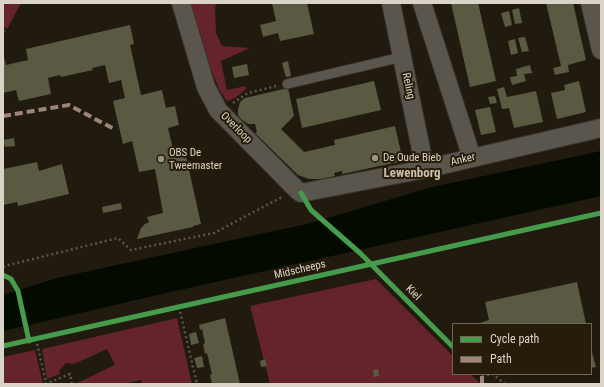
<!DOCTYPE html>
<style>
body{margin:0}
#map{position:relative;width:604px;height:387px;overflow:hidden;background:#201a0f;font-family:"Roboto Condensed",sans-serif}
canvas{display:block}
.frame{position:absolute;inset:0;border:4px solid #dad4c8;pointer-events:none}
.legend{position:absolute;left:452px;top:323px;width:140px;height:52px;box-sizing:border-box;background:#261c09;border:1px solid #6e6655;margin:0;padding:5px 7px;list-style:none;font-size:12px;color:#dad4c8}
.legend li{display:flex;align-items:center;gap:8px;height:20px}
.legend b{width:20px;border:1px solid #6e6655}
</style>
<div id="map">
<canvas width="604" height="387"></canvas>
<div class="frame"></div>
<ul class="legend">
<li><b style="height:5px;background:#469c4c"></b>Cycle path</li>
<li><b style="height:5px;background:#a18479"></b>Path</li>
</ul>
</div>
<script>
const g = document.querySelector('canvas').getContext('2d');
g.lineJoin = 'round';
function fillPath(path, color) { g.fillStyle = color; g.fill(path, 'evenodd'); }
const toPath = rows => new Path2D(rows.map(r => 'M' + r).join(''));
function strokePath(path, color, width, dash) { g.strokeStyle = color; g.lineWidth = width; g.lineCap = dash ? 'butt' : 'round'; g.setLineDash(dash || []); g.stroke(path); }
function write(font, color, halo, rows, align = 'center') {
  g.font = font + ' "Roboto Condensed",sans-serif'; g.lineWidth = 4; g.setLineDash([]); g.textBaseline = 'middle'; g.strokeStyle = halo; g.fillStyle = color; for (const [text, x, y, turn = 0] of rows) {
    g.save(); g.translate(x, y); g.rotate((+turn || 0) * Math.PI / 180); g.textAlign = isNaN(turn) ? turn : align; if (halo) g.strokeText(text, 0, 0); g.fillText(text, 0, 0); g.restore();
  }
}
fillPath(toPath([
 [3,3,21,3,7,29,3,26],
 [190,3,218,3,215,7,216,33,222,46,250,48,221,61,227,90,246,86,246,89,235,98,227,101,220,91,200,43],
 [376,279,453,356,453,374,470,374,481,384,372,384,371,383,358,384,270,384,250,306],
 [177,318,192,384,142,384,141,380,124,384,75,384,115,365,107,349,74,364,66,363,59,371,60,374,47,379,42,349],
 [35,350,43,384,3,384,3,357]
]), '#65232b');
fillPath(toPath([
 [601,151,601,196,166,293,3,331,3,295,57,278,311,223,432,187]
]), '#030b01');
fillPath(toPath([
 [272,3,307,3,314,34,280,41,278,33,263,37,260,25,276,21],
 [451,3,478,3,496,81,470,87],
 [546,3,573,3,586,60,568,65,569,72,555,75,553,68,561,66],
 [519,8,522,23,515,24,512,10],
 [509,11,512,25,505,27,501,13],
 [130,25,134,44,130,45,141,95,162,90,166,108,175,106,179,125,168,128,173,149,184,147,201,224,193,226,193,227,137,239,141,228,145,224,149,222,147,217,163,213,155,169,139,172,132,141,123,144,113,101,125,98,121,80,109,83,105,65,92,68,93,70,61,77,60,75,48,78,51,94,19,101,16,90,3,93,3,53,6,65,28,60,26,49],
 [525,37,529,51,522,52,518,38],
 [515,39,518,53,511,55,508,41],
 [288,61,291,76,286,77,282,63],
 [247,64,249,75,234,78,232,67],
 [530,65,532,73,524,74,526,81,512,85,510,77,517,76,516,69],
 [374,81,381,110,302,128,296,99],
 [579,81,586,112,557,119,551,93,565,90,564,85],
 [504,87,507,97,536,91,543,122,514,128,509,108,502,109,497,89],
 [288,88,294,116,281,129,304,152,335,145,334,140,395,126,403,161,342,174,342,171,334,173,335,176,321,179,309,179,298,175,255,133,257,132,255,124,248,124,241,119,238,115,238,110,240,102,245,98],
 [495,96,497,103,490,104,488,97],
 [490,107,496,132,481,135,475,110],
 [14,138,15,146,5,147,3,140],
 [37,162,39,171,62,164,69,194,18,206,17,202,3,205,3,169],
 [121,203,122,209,103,213,102,207],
 [577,282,586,324,477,324,489,320,485,302],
 [225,318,228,331,240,384,212,384,210,375,212,374,207,353,205,354,203,344,205,343,202,329,200,330,199,325],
 [196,332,199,343,191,345,189,334],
 [591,348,596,367,591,368],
 [202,356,204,367,197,368,194,358],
 [265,359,267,366,261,367,260,361],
 [378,369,379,376,374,377,373,370]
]), '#5a5a42');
const service = toPath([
 [287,84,402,57]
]);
const minor = toPath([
 [181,3,206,87,218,110,297,190,301,193,425,169,601,128],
 [391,3,425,169],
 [422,3,472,158],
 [590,3,601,50]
]);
strokePath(service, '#38332c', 11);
strokePath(minor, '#38332c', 20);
strokePath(toPath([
 [3,31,7,34],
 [233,103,248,93,276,86],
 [3,267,9,265,118,238,131,250,214,233,282,197],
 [179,307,197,384],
 [36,339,46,383],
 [482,376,493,374,505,384],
 [45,384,70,374,72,384]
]), '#5a564d', 2.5, [2, 3]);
strokePath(service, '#5a564e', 9);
strokePath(minor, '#5a564e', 18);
strokePath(toPath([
 [3,116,69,105,114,129],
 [482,384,482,376]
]), '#a18479', 4, [8, 4]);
strokePath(toPath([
 [301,193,311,210,360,253,453,347],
 [3,275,11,279,18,291,29,341],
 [3,346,601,213]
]), '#469c4c', 5);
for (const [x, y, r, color] of [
 [375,158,4,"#999387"],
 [161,159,4,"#999387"]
]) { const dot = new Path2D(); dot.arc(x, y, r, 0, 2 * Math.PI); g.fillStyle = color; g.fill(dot); strokePath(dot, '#261c09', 1.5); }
write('11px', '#dad4c8', '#261c09', [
 ["Reling",408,86,78],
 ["Overloop",236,128,45],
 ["Anker",463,160,-13],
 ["Midscheeps",300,270,-13],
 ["Kiel",413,293,45]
]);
write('11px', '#dad4c8', '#261c09', [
 ["OBS De",169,153],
 ["Tweemaster",169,166],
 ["De Oude Bieb",383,158]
], 'left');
write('bold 13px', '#cdc1a9', '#261c09', [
 ["Lewenborg",412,174]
]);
</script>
